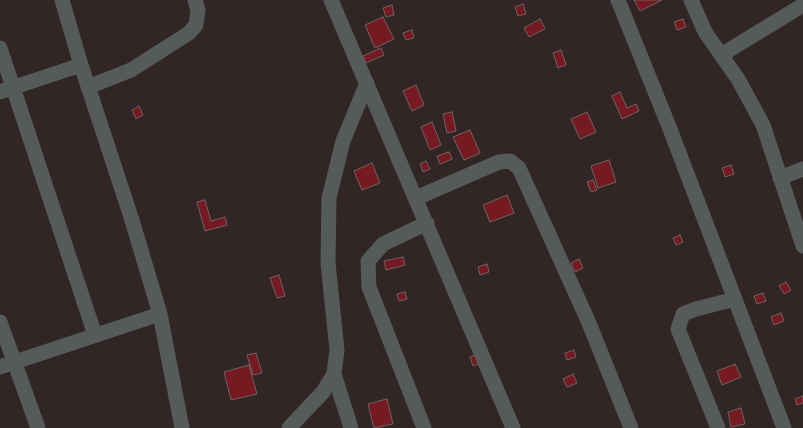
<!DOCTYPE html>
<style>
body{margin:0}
canvas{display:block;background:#322525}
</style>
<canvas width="803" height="428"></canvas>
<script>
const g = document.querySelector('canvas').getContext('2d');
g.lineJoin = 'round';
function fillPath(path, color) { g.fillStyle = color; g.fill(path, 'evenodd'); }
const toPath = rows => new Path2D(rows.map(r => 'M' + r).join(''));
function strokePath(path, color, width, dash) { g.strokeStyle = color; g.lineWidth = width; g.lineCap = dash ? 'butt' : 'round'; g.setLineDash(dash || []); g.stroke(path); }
const building = toPath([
 [634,0,662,0,640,11,634,0],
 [523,4,526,14,518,16,515,7,523,4],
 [392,5,394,15,386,17,383,8,392,5],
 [383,17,394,39,375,48,365,25,383,17],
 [540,19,545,29,529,37,524,28,540,19],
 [683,19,686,27,677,30,674,22,683,19],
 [412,30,414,38,406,40,403,33,412,30],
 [381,48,384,55,366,63,363,56,381,48],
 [561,50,566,65,558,68,553,53,561,50],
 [416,85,424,105,412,111,403,91,416,85],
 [620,92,627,108,636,104,639,111,622,119,612,96,620,92],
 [139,106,143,115,136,119,132,110,139,106],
 [452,112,456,131,447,133,443,114,452,112],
 [587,112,596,132,580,139,571,119,587,112],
 [432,122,441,145,430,150,421,127,432,122],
 [470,130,480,153,464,160,453,137,470,130],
 [449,152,452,159,440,164,437,156,449,152],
 [609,160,616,182,598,188,591,166,609,160],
 [426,161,430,169,423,172,420,164,426,161],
 [372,163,380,183,362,190,354,171,372,163],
 [731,165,734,174,725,177,722,168,731,165],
 [593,180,597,190,591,192,587,182,593,180],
 [507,195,514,213,490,222,483,205,507,195],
 [205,200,211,221,225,217,227,225,205,231,197,202,205,200],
 [680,235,683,242,676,245,673,238,680,235],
 [403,257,405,265,386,270,384,261,403,257],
 [579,259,583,268,575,272,571,263,579,259],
 [487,264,489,272,480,275,478,267,487,264],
 [279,275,285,296,277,298,270,278,279,275],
 [786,282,791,290,784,294,779,286,786,282],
 [405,292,407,299,399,301,397,294,405,292],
 [763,293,766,301,757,304,754,296,763,293],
 [781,313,784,321,774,325,771,317,781,313],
 [574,350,576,357,567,360,565,353,574,350],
 [256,353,262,373,253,375,247,355,256,353],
 [478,353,482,363,473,366,470,357,478,353],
 [735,364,741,377,722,385,717,371,735,364],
 [249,365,257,394,231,400,224,372,249,365],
 [573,374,577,383,567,387,563,379,573,374],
 [803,396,803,403,797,405,795,399,803,396],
 [387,399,393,424,374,428,368,404,387,399],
 [741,408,745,424,731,427,728,412,741,408]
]);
fillPath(building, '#761a22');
strokePath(building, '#716261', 1);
strokePath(toPath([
 [62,0,81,65,131,217,160,314,182,428],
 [331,0,513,428],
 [618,0,670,129,784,428],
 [691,0,705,32,738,79,763,125,803,246],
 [0,48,95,335],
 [721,55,803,5],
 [88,87,131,70,189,33,196,25,198,10,195,0],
 [0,92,81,65],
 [780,178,803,169],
 [416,198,499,162,510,161,519,168,589,323,631,428],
 [0,322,38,428],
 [0,367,160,314],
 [334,374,351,428],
 [289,428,323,392,334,374,337,350,328,263,329,198,343,141,367,83],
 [424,428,369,287,368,261,383,244,427,223],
 [718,428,678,329,683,314,696,309,735,299]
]), '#545b59', 15);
</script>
